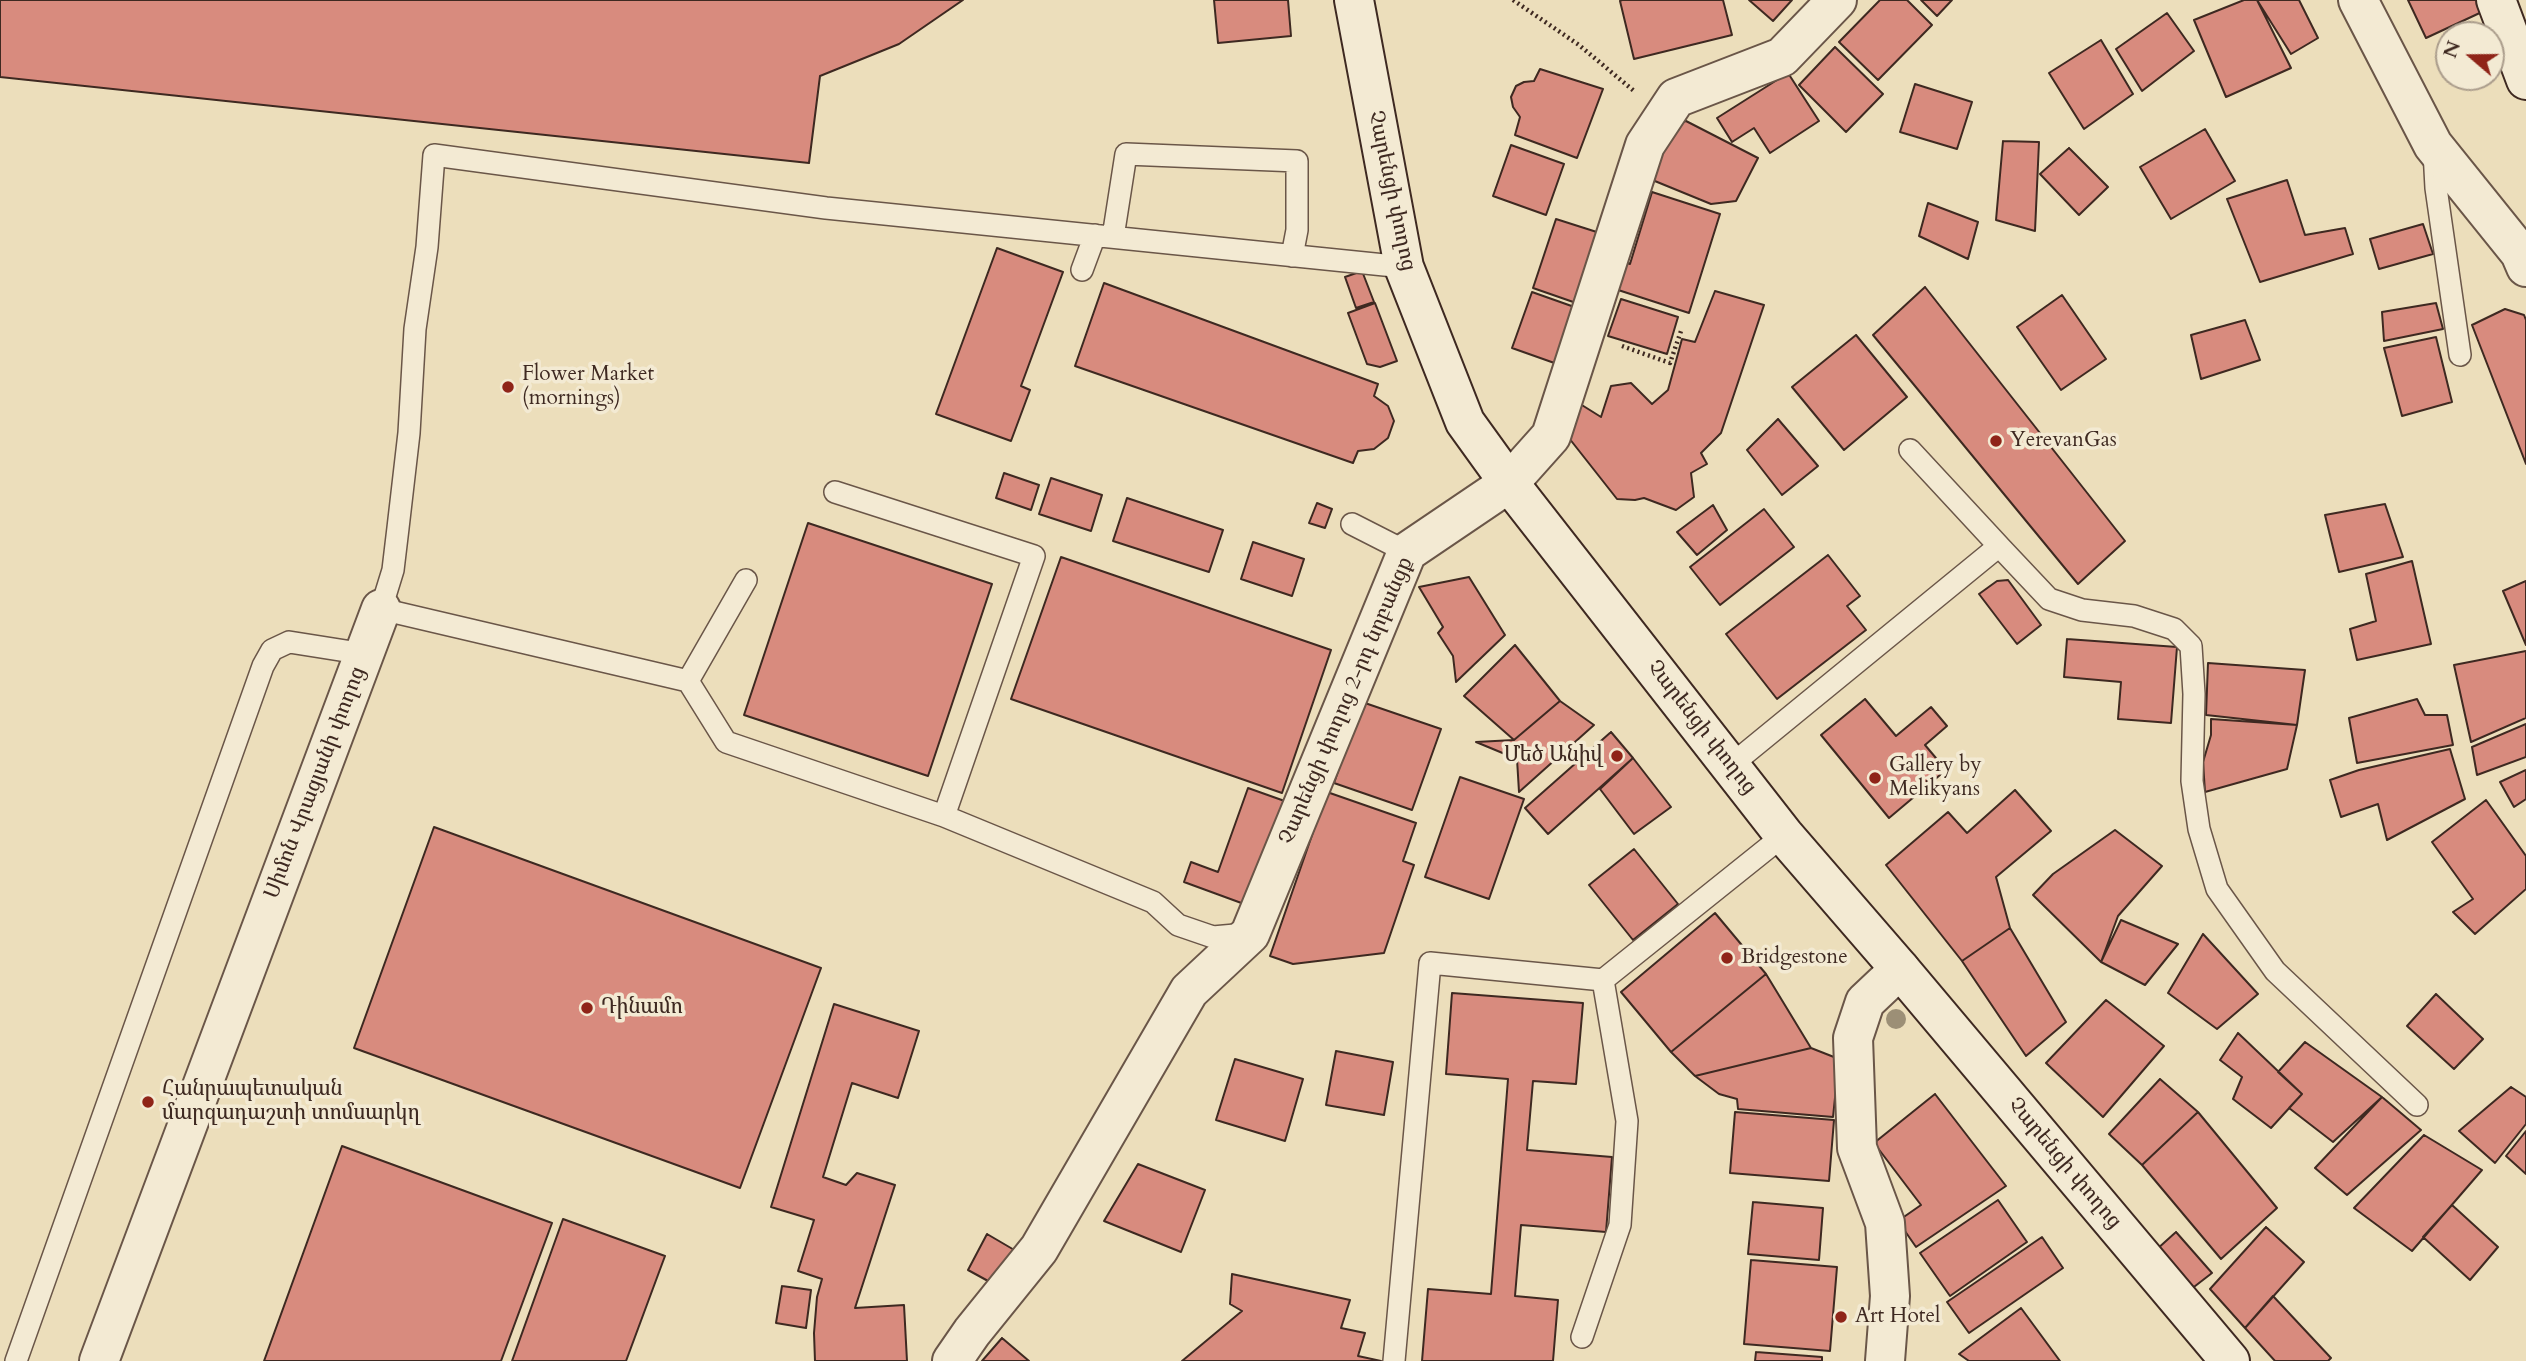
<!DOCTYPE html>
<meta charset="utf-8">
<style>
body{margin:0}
#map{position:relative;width:2526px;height:1361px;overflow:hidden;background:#ecdebb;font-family:Cardo,serif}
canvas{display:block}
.north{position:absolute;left:2435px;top:21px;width:70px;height:70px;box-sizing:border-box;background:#f3ead3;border:2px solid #ab9d8c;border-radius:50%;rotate:290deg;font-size:19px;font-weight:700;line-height:28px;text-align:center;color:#3e2921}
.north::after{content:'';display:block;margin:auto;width:24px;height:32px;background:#8f2418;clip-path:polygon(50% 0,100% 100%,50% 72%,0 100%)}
</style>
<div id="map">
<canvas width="2526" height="1361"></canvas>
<div class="north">N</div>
</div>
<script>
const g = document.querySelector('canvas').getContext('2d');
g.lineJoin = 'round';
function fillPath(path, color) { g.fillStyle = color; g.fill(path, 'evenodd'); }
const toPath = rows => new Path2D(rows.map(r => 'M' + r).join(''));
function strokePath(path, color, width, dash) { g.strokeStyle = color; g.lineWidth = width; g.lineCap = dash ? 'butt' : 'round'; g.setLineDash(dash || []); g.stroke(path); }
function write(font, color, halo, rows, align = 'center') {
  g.font = font + ' Cardo,"Noto Serif Armenian",serif'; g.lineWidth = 7; g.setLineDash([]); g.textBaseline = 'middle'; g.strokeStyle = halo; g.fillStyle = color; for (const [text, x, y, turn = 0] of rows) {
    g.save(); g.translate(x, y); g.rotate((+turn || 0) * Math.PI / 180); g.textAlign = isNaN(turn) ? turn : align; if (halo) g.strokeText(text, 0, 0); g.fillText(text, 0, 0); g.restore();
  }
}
const building = toPath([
 [0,0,963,0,899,44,820,76,809,163,0,77,0,0],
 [1214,0,1288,0,1291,36,1218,43,1214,0],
 [1622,0,1723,0,1732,35,1634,59,1620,1,1622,0],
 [1749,0,1792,0,1773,21,1749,0],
 [1880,0,1907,0,1932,25,1878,80,1839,42,1880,0],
 [1921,0,1952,0,1937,16,1921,0],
 [2244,0,2257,0,2291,68,2226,97,2194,20,2244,0],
 [2257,0,2299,0,2318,38,2291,54,2257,0],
 [2408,0,2479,0,2484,11,2426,38,2408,0],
 [2167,13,2194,51,2142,91,2116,49,2167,13],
 [2101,40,2133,94,2084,129,2049,73,2101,40],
 [1835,47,1883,94,1846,132,1799,85,1835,47],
 [1540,69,1603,89,1577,158,1515,135,1520,117,1513,107,1511,97,1516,86,1524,82,1534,81,1540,69],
 [1788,73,1819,121,1770,153,1754,128,1732,142,1717,118,1788,73],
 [1915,84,1972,102,1957,149,1900,132,1915,84],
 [1686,121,1758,158,1736,201,1711,204,1645,177,1665,128,1686,121],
 [2205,129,2235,181,2171,219,2140,167,2205,129],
 [2003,141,2039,142,2035,231,1996,220,2003,141],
 [1511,145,1564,164,1546,215,1493,196,1511,145],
 [2069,148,2108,187,2079,215,2040,174,2069,148],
 [2287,180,2305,235,2345,228,2353,254,2260,282,2227,199,2287,180],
 [1652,192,1720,214,1689,313,1612,288,1621,261,1630,264,1652,192],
 [1928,203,1978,222,1968,259,1919,236,1928,203],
 [1556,219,1603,234,1579,304,1533,288,1556,219],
 [2423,224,2433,254,2379,269,2370,239,2423,224],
 [997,248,1063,272,1021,386,1030,390,1011,441,936,414,997,248],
 [1362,271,1374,302,1356,308,1345,277,1362,271],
 [1104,283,1378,384,1374,396,1388,406,1394,421,1388,438,1374,449,1358,451,1353,463,1075,366,1104,283],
 [1925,287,2125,541,2078,584,1873,335,1925,287],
 [1715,291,1764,305,1721,433,1701,453,1707,464,1691,473,1694,497,1676,510,1644,498,1635,500,1617,499,1565,433,1577,402,1601,417,1611,386,1631,383,1652,404,1668,390,1682,339,1695,342,1715,291],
 [1532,292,1580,309,1560,365,1512,348,1532,292],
 [2062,295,2106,359,2061,390,2017,327,2062,295],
 [1621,299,1678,317,1667,354,1608,336,1621,299],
 [1375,303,1397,361,1380,367,1367,364,1348,313,1375,303],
 [2436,303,2443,329,2384,341,2382,312,2436,303],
 [2505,309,2524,315,2526,320,2526,464,2472,325,2505,309],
 [2245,320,2260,360,2201,379,2191,335,2245,320],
 [1856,335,1907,397,1844,450,1792,387,1856,335],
 [2436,337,2452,402,2402,416,2384,348,2436,337],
 [1778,419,1818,466,1782,495,1747,450,1778,419],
 [1004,473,1039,485,1031,510,996,498,1004,473],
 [1051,478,1102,495,1091,531,1039,514,1051,478],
 [1127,498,1223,530,1209,572,1113,541,1127,498],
 [1317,503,1332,509,1325,528,1309,523,1317,503],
 [2385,504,2403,557,2339,572,2325,515,2385,504],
 [1713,505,1727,530,1697,555,1677,532,1713,505],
 [1764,509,1794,547,1720,605,1690,567,1764,509],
 [808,523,992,584,928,776,744,715,808,523],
 [1253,542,1304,559,1292,596,1241,579,1253,542],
 [1828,555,1860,596,1847,606,1866,630,1777,699,1726,634,1828,555],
 [1061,557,1331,650,1282,793,1011,699,1061,557],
 [2412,561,2431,644,2357,660,2350,629,2376,621,2366,574,2412,561],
 [1469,577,1505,635,1456,682,1453,656,1438,633,1443,627,1419,587,1469,577],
 [2008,580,2041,625,2017,644,1979,594,1997,581,2008,580],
 [2526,581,2526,645,2503,591,2526,581],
 [2067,639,2177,647,2171,723,2118,719,2121,682,2064,677,2067,639],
 [1515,645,1560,701,1514,740,1464,696,1515,645],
 [2526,651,2526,718,2471,742,2454,665,2526,651],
 [2208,663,2305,670,2297,725,2206,715,2208,663],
 [1865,699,1896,736,1931,707,1947,726,1925,745,1946,770,1889,818,1821,735,1865,699],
 [2417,699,2425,715,2447,715,2453,745,2357,763,2349,718,2417,699],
 [1560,701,1594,725,1519,792,1517,759,1476,742,1514,740,1560,701],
 [1362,702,1441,729,1412,810,1334,783,1362,702],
 [2211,719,2297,725,2287,769,2205,792,2203,762,2211,735,2211,719],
 [2526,724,2526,757,2477,775,2472,747,2526,724],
 [1611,732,1633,758,1548,834,1525,808,1611,732],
 [2450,749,2465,799,2387,840,2378,804,2341,817,2330,780,2359,770,2450,749],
 [1633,758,1671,807,1634,834,1600,789,1633,758],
 [2526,770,2526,799,2514,807,2500,782,2526,770],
 [1460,777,1524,799,1489,899,1425,877,1460,777],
 [1248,788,1293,804,1255,908,1184,882,1191,862,1218,872,1248,788],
 [2015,790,2051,831,1996,877,2010,928,1962,961,1886,865,1948,812,1967,833,2015,790],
 [1327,792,1416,823,1403,861,1414,865,1384,953,1293,964,1270,956,1327,792],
 [2486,800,2526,856,2526,889,2475,934,2453,912,2473,899,2432,842,2486,800],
 [434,827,821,968,740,1188,354,1048,434,827],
 [2115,830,2162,866,2118,916,2101,962,2033,895,2053,874,2115,830],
 [1634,849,1678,904,1633,940,1589,885,1634,849],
 [1715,913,1766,974,1671,1052,1621,992,1715,913],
 [2121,920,2178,944,2145,985,2101,962,2121,920],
 [2010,928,2066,1022,2026,1056,1962,961,2010,928],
 [2203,934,2258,994,2217,1029,2168,993,2203,934],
 [1766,974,1811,1048,1695,1076,1671,1052,1766,974],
 [1452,993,1583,1003,1576,1084,1533,1081,1527,1150,1612,1157,1606,1232,1521,1225,1515,1296,1558,1300,1553,1361,1422,1361,1428,1289,1491,1294,1508,1079,1446,1074,1452,993],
 [2436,994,2483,1039,2454,1069,2407,1026,2436,994],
 [2106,1000,2164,1046,2103,1117,2046,1063,2106,1000],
 [834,1004,919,1031,898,1098,852,1083,823,1177,846,1185,857,1173,895,1185,855,1308,904,1305,907,1361,815,1361,814,1333,817,1297,822,1279,798,1271,814,1220,771,1207,834,1004],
 [2238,1033,2302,1094,2271,1128,2233,1099,2242,1077,2220,1060,2238,1033],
 [2305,1042,2382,1097,2333,1142,2289,1108,2302,1094,2278,1072,2305,1042],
 [1811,1048,1839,1059,1833,1117,1738,1109,1737,1099,1719,1094,1695,1076,1811,1048],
 [1336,1051,1393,1062,1384,1115,1326,1105,1336,1051],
 [1235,1059,1303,1079,1285,1141,1216,1120,1235,1059],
 [2160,1079,2198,1112,2142,1165,2109,1134,2160,1079],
 [2511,1087,2526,1097,2526,1124,2495,1163,2459,1131,2511,1087],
 [1935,1094,2006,1186,1916,1247,1898,1221,1921,1205,1874,1143,1935,1094],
 [2382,1097,2421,1130,2347,1195,2315,1168,2382,1097],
 [1735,1112,1834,1120,1829,1181,1730,1173,1735,1112],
 [2198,1112,2277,1208,2221,1259,2142,1165,2198,1112],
 [2526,1131,2526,1174,2506,1156,2526,1131],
 [2424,1135,2482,1170,2412,1251,2354,1208,2424,1135],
 [342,1146,552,1223,501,1361,264,1361,342,1146],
 [1138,1164,1205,1190,1181,1252,1104,1221,1138,1164],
 [1998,1200,2027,1242,1950,1296,1920,1253,1998,1200],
 [1753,1202,1823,1208,1819,1260,1748,1254,1753,1202],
 [2452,1205,2498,1247,2470,1280,2423,1237,2452,1205],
 [563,1219,665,1256,626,1361,512,1361,563,1219],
 [2266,1227,2304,1262,2245,1328,2210,1289,2266,1227],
 [2176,1232,2212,1273,2190,1290,2156,1250,2176,1232],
 [987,1234,1016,1251,999,1287,968,1270,987,1234],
 [2042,1237,2063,1268,1969,1333,1947,1302,2042,1237],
 [1751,1260,1837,1267,1830,1351,1744,1344,1751,1260],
 [1232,1274,1350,1300,1341,1328,1365,1333,1358,1356,1381,1361,1182,1361,1242,1311,1230,1304,1232,1274],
 [782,1286,811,1290,806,1328,776,1323,782,1286],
 [2273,1296,2331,1358,2328,1361,2275,1361,2245,1328,2273,1296],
 [2021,1308,2060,1361,1969,1361,1959,1354,2021,1308],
 [1002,1338,1029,1361,982,1361,1002,1338],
 [1756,1352,1822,1357,1822,1361,1755,1361,1756,1352]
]);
fillPath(building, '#d88b7e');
strokePath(building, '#3e2921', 2);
const lane = toPath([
 [2434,151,2436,188,2460,355],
 [1113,237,1126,154,1297,161,1297,230,1292,256],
 [1082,270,1095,235],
 [1910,450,1999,546],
 [1352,524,1407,552],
 [746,580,688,681,381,609,393,570,398,528,409,433,415,329,427,247,434,155,826,208,1404,267],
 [688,681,726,742,944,816,1034,556,835,492],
 [1730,766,1999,546,2049,599,2082,610,2134,616,2174,629,2191,646,2194,694,2192,781,2199,829,2217,889,2275,971,2417,1105],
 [944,816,1153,902,1178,925,1213,937,1246,934],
 [1582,1337,1620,1225,1627,1121,1603,980,1784,835],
 [16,1361,263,666,272,650,289,642,365,654],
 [1394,1361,1430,963,1603,980]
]);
const street = toPath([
 [2358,0,2433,145,2520,253,2526,267],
 [99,1361,381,609],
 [952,1361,972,1332,1039,1249,1189,991,1250,934,1407,552,1509,483,1551,436,1645,145,1676,98,1782,57,1837,0],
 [1885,1361,1890,1296,1885,1223,1857,1148,1853,1038,1865,1002,1900,969]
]);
const secondary = toPath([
 [1354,0,1404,267,1465,422,1509,483,1784,835,1900,969,2230,1361],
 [2496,0,2526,80]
]);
strokePath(lane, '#6a5648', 24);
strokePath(street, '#6a5648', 42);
strokePath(secondary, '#3e2921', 42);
strokePath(toPath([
 [1513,0,1579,45,1634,91],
 [1622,346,1670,363,1681,331]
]), '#3e2921', 4.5, [2, 3.5]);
strokePath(lane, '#f3ead3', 21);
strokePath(street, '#f3ead3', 38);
strokePath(secondary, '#f3ead3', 38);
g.fillStyle = '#9c8f76';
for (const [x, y] of [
 [1896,1019]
]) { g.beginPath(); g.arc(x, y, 10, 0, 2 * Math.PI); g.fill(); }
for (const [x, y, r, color] of [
 [508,387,7,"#8f2418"],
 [1996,441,7,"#8f2418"],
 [1617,756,7,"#8f2418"],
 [1875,778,7,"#8f2418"],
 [1727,958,7,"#8f2418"],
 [587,1008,7,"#8f2418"],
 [148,1102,7,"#8f2418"],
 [1841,1317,7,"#8f2418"]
]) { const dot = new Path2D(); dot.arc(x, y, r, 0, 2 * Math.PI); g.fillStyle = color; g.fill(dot); strokePath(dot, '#f3ead3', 2.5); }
write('21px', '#3e2921', '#f3ead3', [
 ["Չարենցի փողոց",1391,191,78],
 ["Չարենցի փողոց 2-րդ նրբանցք",1347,701,-67],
 ["Չարենցի փողոց",1701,728,52],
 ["Սիմոն Վրացյանի փողոց",316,783,-69],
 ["Չարենցի փողոց",2064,1164,50]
]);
write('21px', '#3e2921', '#f3ead3', [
 ["Flower Market",522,375],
 ["(mornings)",522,399],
 ["YerevanGas",2010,441],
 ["Մեծ Անիվ",1603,756,"right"],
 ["Gallery by",1889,766],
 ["Melikyans",1889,790],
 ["Bridgestone",1741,958],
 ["Դինամո",601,1008],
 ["Հանրապետական",162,1090],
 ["մարզադաշտի տոմսարկղ",162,1114],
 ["Art Hotel",1855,1317]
], 'left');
</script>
